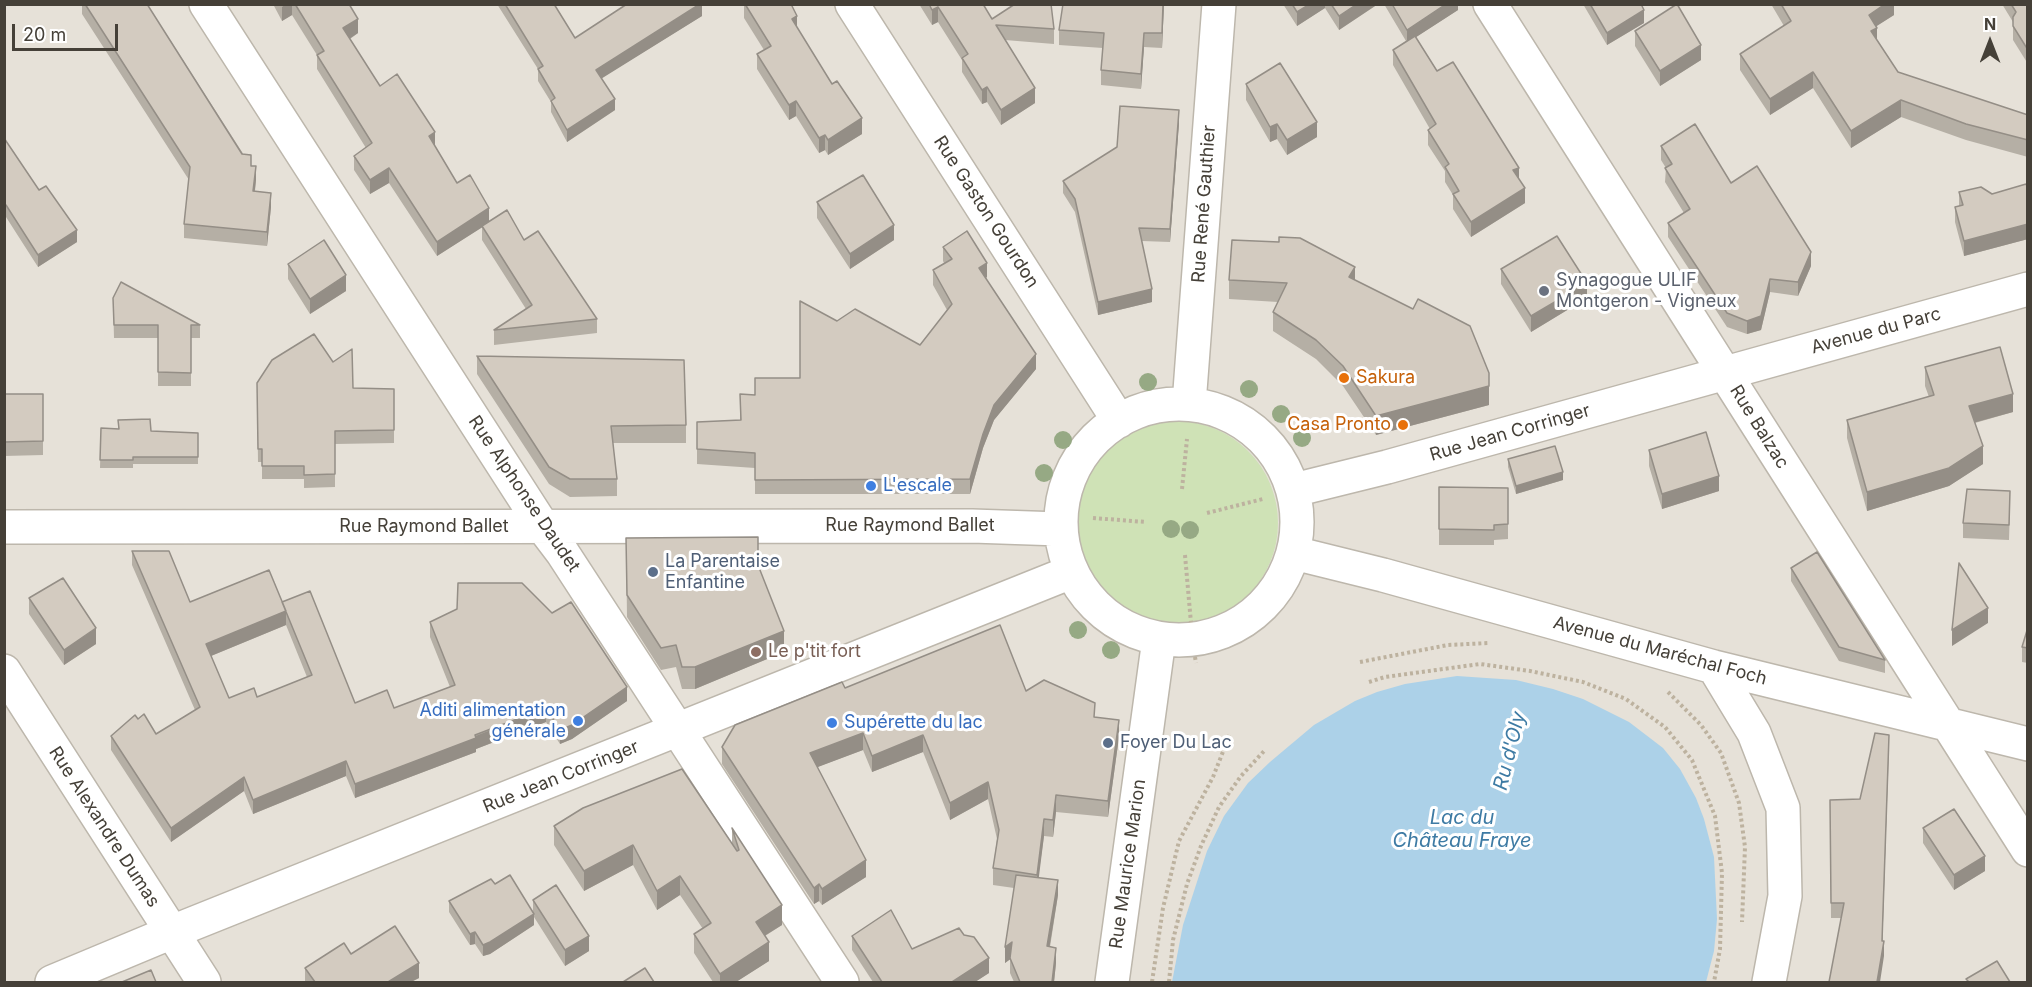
<!DOCTYPE html>
<meta charset="utf-8">
<style>
body{margin:0}
#map{position:relative;width:2032px;height:987px;overflow:hidden;background:#f2efe9;font-family:Inter,sans-serif}
canvas{display:block}
.frame{position:absolute;inset:0;border:6px solid #454038;pointer-events:none}
.north{position:absolute;left:1960px;top:12px;width:60px;height:60px;-webkit-text-stroke:4px #fff;paint-order:stroke;rotate:0deg;font-size:16px;font-weight:700;line-height:24px;text-align:center;color:#454038}
.north::after{content:'';display:block;margin:auto;width:21px;height:27px;background:#454038;clip-path:polygon(50% 0,100% 100%,50% 72%,0 100%)}
.scale{position:absolute;left:12px;top:24px;width:106px;height:27px;box-sizing:border-box;border:3px solid #454038;border-top:0;padding-left:8px;font-size:18px;line-height:21px;white-space:nowrap;color:#454038;-webkit-text-stroke:4px #fff;paint-order:stroke}
</style>
<div id="map">
<canvas width="2032" height="987"></canvas>
<div class="frame"></div>
<div class="north">N</div>
<div class="scale">20 m</div>
</div>
<script>
const g = document.querySelector('canvas').getContext('2d');
g.lineJoin = 'round';
function fillPath(path, color) { g.fillStyle = color; g.fill(path, 'evenodd'); }
const toPath = rows => new Path2D(rows.map(r => 'M' + r).join(''));
function strokePath(path, color, width, dash) { g.strokeStyle = color; g.lineWidth = width; g.lineCap = dash ? 'butt' : 'round'; g.setLineDash(dash || []); g.stroke(path); }
function write(font, color, halo, rows, align = 'center') {
  g.font = font + ' Inter,sans-serif'; g.lineWidth = 6; g.setLineDash([]); g.textBaseline = 'middle'; g.strokeStyle = halo; g.fillStyle = color; for (const [text, x, y, turn = 0] of rows) {
    g.save(); g.translate(x, y); g.rotate((+turn || 0) * Math.PI / 180); g.textAlign = isNaN(turn) ? turn : align; if (halo) g.strokeText(text, 0, 0); g.fillText(text, 0, 0); g.restore();
  }
}
fillPath(toPath([
 [5,5,2027,5,2027,982,5,982]
]), '#e6e1d8');
fillPath(toPath([
 '1074 523a102 102 0 1 1 204 0a102 102 0 1 1-204 0Z'
]), '#cfe2b6');
fillPath(toPath([
 [1457,676,1516,680,1553,689,1583,699,1629,722,1663,748,1680,769,1696,798,1704,819,1714,857,1717,919,1714,951,1706,982,1172,982,1183,925,1207,851,1224,816,1248,783,1270,762,1314,725,1355,701,1377,692,1405,684]
]), '#acd1e8');
const minor = toPath([
 [206,4,543,527,562,552,842,982],
 [852,4,1119,421],
 [1490,4,2028,850],
 [1189,404,1219,4],
 '1061 522a118 118 0 1 1 236 0a118 118 0 1 1-236 0Z',
 [1294,490,1387,467,2028,289],
 [4,527,972,526,1060,529],
 [1294,553,1383,575,1714,667,2028,744],
 [1714,667,1754,733,1783,808,1785,896,1769,982],
 [4,671,204,982],
 [52,982,172,932,1071,572],
 [1112,982,1159,639]
]);
strokePath(minor, '#bdb7ac', 36);
strokePath(toPath([
 [1182,489,1187,439],
 [1207,513,1263,499],
 [1093,518,1146,522],
 [1185,555,1191,623],
 [1194,651,1196,663],
 [1360,662,1448,645,1489,643],
 [1369,682,1385,677,1480,664,1530,671,1583,682,1626,699,1665,727,1692,760,1715,816,1722,873,1720,949,1714,982],
 [1668,692,1701,725,1721,753,1739,803,1745,847,1742,922],
 [1152,982,1163,908,1179,841,1213,777,1230,734],
 [1169,982,1173,940,1187,884,1201,846,1219,807,1241,776,1265,750]
]), '#bdb29f', 4, [3, 3]);
strokePath(minor, '#fff', 33);
g.fillStyle = '#96a984';
for (const [x, y] of [
 [1148,382],
 [1249,389],
 [1281,414],
 [1302,438],
 [1063,440],
 [1044,473],
 [1171,529],
 [1190,530],
 [1078,630],
 [1111,650]
]) { g.beginPath(); g.arc(x, y, 9, 0, 2 * Math.PI); g.fill(); }
fillPath(toPath([
 [82,4,149,4,149,7,251,166,256,180,255,191,271,207,267,246,184,238,184,224,189,180,82,14],
 [273,4,349,4,358,33,350,39,380,86,435,146,457,183,489,221,524,240,597,319,597,333,494,345,494,330,526,309,482,240,482,227,437,256,389,183,370,194,354,170,354,156,366,148,317,69,317,55,292,15,282,21],
 [497,4,554,4,575,38,702,4,702,16,601,78,615,110,567,142,551,112,551,102,538,81,538,69],
 [744,4,791,4,797,27,862,134,828,155,825,150,819,153,796,116,789,120,757,69,757,54,764,50,744,18],
 [919,4,983,4,992,19,1054,29,1054,44,1005,40,1035,103,1001,125,987,102,982,104,962,72,962,60,938,22,932,25],
 [1164,4,1162,48,1144,47,1141,89,1101,85,1101,70,1103,48,1059,45,1059,30],
 [1283,4,1378,4,1339,30,1325,8,1297,26],
 [1384,4,1458,4,1458,10,1416,37,1437,71,1519,179,1525,203,1471,237,1453,209,1453,195,1445,182,1445,171,1428,145,1428,130,1430,129,1393,65,1393,50,1406,41],
 [1583,4,1641,4,1644,23,1607,45],
 [1771,4,1894,4,1894,15,1876,26,1877,40,1898,72,2028,115,2028,157,1966,140,1901,117,1851,148,1813,88,1770,115,1740,70,1740,54,1784,26],
 [2002,4,2028,4,2028,64,2013,40,2013,22],
 [1635,31,1701,60,1660,86,1635,46],
 [1246,84,1317,137,1287,155,1277,139,1270,142,1246,100],
 [1179,123,1170,242,1142,241,1152,302,1098,315,1075,212,1063,193,1063,181],
 [4,138,39,190,77,242,38,267,6,217,4,218],
 [1661,146,1731,183,1811,266,1798,296,1770,292,1761,330,1747,334,1727,327,1668,237,1668,223,1684,213,1665,182,1666,168,1661,160],
 [2028,189,2028,239,1964,256,1955,222,1955,207,1959,206,1959,192,1992,194],
 [817,202,894,240,850,269,817,218],
 [943,247,987,277,986,278,1036,369,994,420,983,448,970,494,755,494,755,468,697,464,697,422,740,420,740,394,755,395,800,378,837,321,920,345,947,310,933,285,933,270,944,263,943,261],
 [288,264,346,291,310,314,288,279],
 [1501,269,1587,298,1531,332,1501,284],
 [1229,280,1355,280,1489,405,1376,435,1343,386,1316,359,1273,331,1273,312,1278,302,1229,299],
 [113,298,200,325,200,338,191,338,191,386,158,386,158,338,114,338],
 [477,356,686,425,686,443,613,443,617,479,617,496,570,497,549,484,477,374],
 [333,362,353,388,394,389,394,443,335,444,335,487,304,488,304,479,262,479,262,462,258,462,257,383],
 [1925,367,2013,412,1975,423,1983,464,1949,486,1867,511,1847,438,1847,420,1929,397,1925,386],
 [4,394,43,394,43,455,4,456],
 [118,420,151,431,198,433,198,464,133,464,133,468,100,468,101,428,118,429],
 [1649,450,1719,491,1662,509,1649,466],
 [1508,459,1563,480,1516,494,1508,467],
 [1439,487,1508,488,1508,539,1494,540,1494,545,1439,545],
 [2010,506,2009,540,1963,538,1963,523],
 [626,538,758,565,784,652,695,689,682,689,676,667,661,670,627,617],
 [132,551,190,602,282,602,355,703,394,708,450,687,430,637,430,622,627,701,572,739,560,744,546,722,476,749,476,752,355,798,346,776,253,814,244,791,171,842,111,750,111,736,138,719,156,734,195,710,132,565],
 [286,625,307,677,257,697,229,698,211,656],
 [1791,568,1885,660,1885,673,1839,661,1791,581],
 [29,598,96,644,64,665,29,614],
 [2028,627,2028,663,2022,662,2022,647],
 [845,688,1026,691,1095,717,1119,737,1108,817,1056,812,1053,837,1044,836,1038,878,1058,895,1050,947,1056,963,1054,982,1014,982,1010,973,1010,959,1005,963,1014,888,993,885,993,868,997,839,988,799,950,820,923,752,872,772,863,750,817,767,866,877,822,905,819,901,814,904,722,764,722,747],
 [1889,750,1882,941,1884,956,1841,918,1831,918,1830,800,1860,799],
 [554,826,732,843,732,828,782,925,765,936,769,961,736,982,713,982,694,953,694,934,703,929,680,895,657,910,633,865,584,891,554,845],
 [1923,828,1985,871,1954,890,1923,843],
 [495,884,533,911,533,900,589,951,565,966,534,917,534,925,490,954,483,956,475,944,470,945,449,912,449,901],
 [964,935,989,973,975,982,873,982,852,950,852,936,912,949],
 [351,954,419,978,411,982,305,982,305,968]
]), '#b5afa5');
fillPath(toPath([
 [286,4,292,4,292,15,282,21,282,7],
 [700,4,702,4,702,16,596,82,596,70],
 [1163,4,1164,4,1162,48,1162,33],
 [1310,4,1325,4,1325,8,1297,26,1297,12],
 [1357,4,1378,4,1339,30,1339,16],
 [1446,4,1458,4,1458,10,1407,43,1407,30],
 [1885,4,1894,4,1894,15,1869,31,1869,15],
 [938,7,938,22,932,25,932,10],
 [1644,10,1644,23,1607,45,1607,33],
 [797,16,797,31,792,19],
 [358,19,358,33,343,43,343,28],
 [1877,28,1877,44,1871,31],
 [1144,33,1144,47,1141,89,1141,74],
 [1701,45,1701,60,1660,86,1660,71],
 [1813,72,1813,88,1770,115,1770,99],
 [987,87,987,102,982,104,982,90],
 [1035,88,1035,103,1001,125,1001,110],
 [615,99,615,110,567,142,567,130],
 [1901,100,1901,117,1851,148,1851,131],
 [796,101,796,116,789,120,789,105],
 [1179,110,1179,123,1170,242,1170,229],
 [862,118,862,134,828,155,828,140],
 [1317,122,1317,137,1287,155,1287,140],
 [1277,124,1277,139,1270,142,1270,127],
 [435,132,435,146,429,136],
 [825,135,825,150,819,153,819,138],
 [256,166,256,180,253,205,253,191],
 [389,168,389,183,370,194,370,180],
 [1519,168,1519,183,1513,170],
 [1525,188,1525,203,1471,237,1471,222],
 [271,193,271,207,267,246,267,232],
 [6,205,6,217,4,218,4,206],
 [489,208,489,223,437,256,437,242],
 [2028,224,2028,239,1964,256,1964,241],
 [894,225,894,240,850,269,850,254],
 [77,230,77,242,38,267,38,255],
 [1811,252,1811,266,1798,296,1798,282],
 [987,263,987,277,979,282,979,268],
 [1355,267,1355,287,1349,277],
 [346,275,346,291,310,314,310,299],
 [1770,279,1770,292,1761,330,1747,334,1747,321],
 [1587,283,1587,298,1531,332,1531,316],
 [1152,289,1152,302,1098,315,1098,302],
 [1036,354,1036,369,994,420,983,448,970,494,970,479,983,434,994,405],
 [1489,386,1489,405,1376,435,1376,416],
 [2013,394,2013,412,1969,424,1969,406],
 [1983,446,1983,464,1949,486,1867,511,1867,492],
 [1563,472,1563,480,1516,494,1516,486],
 [1719,476,1719,491,1662,509,1662,494],
 [1988,608,1988,623,1952,646,1952,630],
 [286,611,286,625,206,658,206,644],
 [96,628,96,644,64,665,64,650],
 [784,631,784,652,695,689,695,667],
 [627,687,627,701,572,739,560,744,560,730],
 [546,708,546,722,476,749,476,752,355,798,355,784],
 [1119,720,1119,737,1108,817,1108,801],
 [863,733,863,750,810,770,810,753],
 [923,735,923,752,872,772,872,756],
 [1889,735,1882,954,1884,941,1884,956,1880,982,1877,982],
 [346,761,346,776,253,814,253,800],
 [244,777,244,791,171,842,171,828],
 [988,782,988,799,950,820,950,803],
 [1056,795,1056,812,1053,837,1053,820],
 [1044,819,1044,836,1037,892,1037,875],
 [633,845,633,865,584,891,584,871],
 [1985,856,1985,871,1954,890,1954,875],
 [866,860,866,877,822,905,822,889],
 [680,876,680,895,657,910,657,891],
 [1058,880,1058,895,1047,962,1047,946],
 [819,884,819,901,814,904,814,888],
 [782,905,782,925,756,941,756,922],
 [534,914,534,925,490,954,483,956,483,945],
 [475,932,475,944,470,945,470,934],
 [589,936,589,951,565,966,565,950],
 [769,942,769,961,736,982,720,982,720,974],
 [1012,942,1012,958,1005,963,1005,947],
 [1056,948,1056,963,1054,982,1052,982],
 [989,958,989,973,975,982,952,982],
 [419,963,419,978,411,982,388,982]
]), '#948e86');
const building = toPath([
 [85,4,147,4,242,154,251,155,251,166,256,166,253,191,271,193,267,232,184,224,190,167,85,4],
 [295,4,349,4,358,19,343,28,380,86,397,74,435,132,429,136,457,183,470,175,489,208,437,242,389,168,370,180,354,156,372,143,317,55,324,51,295,4],
 [505,4,554,4,575,38,627,4,700,4,596,70,615,99,567,130,551,101,555,98,538,69,543,66,505,4],
 [745,4,791,4,797,16,792,19,832,84,837,81,862,118,828,140,825,135,819,138,796,101,789,105,757,54,771,46,745,4],
 [929,4,983,4,992,19,1015,4,1051,4,1054,29,996,25,1035,88,1001,110,987,87,982,90,962,58,968,54,938,7,932,10,929,4],
 [1063,4,1163,4,1162,33,1144,33,1141,74,1101,70,1104,33,1059,30,1063,4],
 [1292,4,1310,4,1297,12,1292,4],
 [1331,4,1357,4,1339,16,1331,4],
 [1392,4,1446,4,1407,30,1392,4],
 [1590,4,1641,4,1644,10,1607,33,1590,4],
 [1677,4,1701,45,1660,71,1635,31,1677,4],
 [1781,4,1885,4,1869,15,1877,28,1871,31,1898,72,2028,115,2028,140,1966,124,1901,100,1851,131,1813,72,1770,99,1740,54,1791,21,1781,4],
 [2011,4,2028,4,2028,50,2013,26,2013,17,2016,12,2011,4],
 [1415,36,1437,71,1453,62,1519,168,1513,170,1525,188,1471,222,1453,194,1459,191,1445,167,1449,164,1428,130,1436,124,1393,50,1415,36],
 [1280,63,1317,122,1287,140,1277,124,1270,127,1246,84,1280,63],
 [1120,106,1179,110,1170,229,1139,228,1152,289,1098,302,1075,199,1063,181,1117,147,1120,106],
 [1695,124,1731,183,1757,166,1811,252,1798,282,1770,279,1761,316,1747,321,1727,313,1668,223,1690,209,1665,168,1672,164,1661,146,1695,124],
 [4,138,39,190,46,186,77,230,38,255,6,205,4,206,4,138],
 [863,175,894,225,850,254,817,202,863,175],
 [2026,184,2028,189,2028,224,1964,241,1955,207,1963,205,1959,192,1981,187,1992,194,2026,184],
 [507,210,524,240,538,231,597,319,494,330,532,305,482,226,507,210],
 [967,231,987,263,979,268,1036,354,994,405,983,434,970,479,755,480,755,453,697,449,697,422,741,420,740,394,755,395,755,378,800,378,800,301,837,321,855,309,920,345,952,304,933,270,952,259,943,247,967,231],
 [1557,236,1587,283,1531,316,1501,269,1557,236],
 [1279,237,1300,238,1355,267,1349,277,1413,309,1418,299,1470,326,1489,373,1489,386,1376,416,1343,366,1316,340,1273,312,1287,283,1229,280,1232,240,1279,242,1279,237],
 [324,240,346,275,310,299,288,264,324,240],
 [121,282,200,325,191,325,191,373,158,372,158,325,114,325,113,298,121,282],
 [314,334,333,362,352,349,353,388,394,389,394,430,335,431,335,474,304,475,304,466,262,466,262,449,258,449,257,383,272,360,314,334],
 [2000,347,2013,394,1969,406,1983,446,1949,468,1867,492,1847,420,1934,395,1925,367,2000,347],
 [477,356,684,360,686,425,611,426,617,479,570,479,549,467,477,356],
 [4,394,43,394,43,441,4,442,4,394],
 [150,419,151,431,198,433,198,457,133,457,133,460,100,460,101,428,119,429,118,420,150,419],
 [1706,432,1719,476,1662,494,1649,450,1706,432],
 [1555,446,1563,472,1516,486,1508,459,1555,446],
 [1439,487,1508,488,1508,524,1494,525,1494,530,1439,529,1439,487],
 [1967,489,2010,491,2009,525,1963,523,1967,489],
 [758,537,758,565,784,631,695,667,682,667,676,645,661,648,627,595,626,538,758,537],
 [132,551,169,551,190,602,269,570,286,611,206,644,229,698,254,688,257,697,312,675,282,602,310,591,355,703,387,690,394,708,455,685,430,622,457,609,458,583,522,583,552,613,571,602,627,687,572,725,560,730,546,708,475,735,476,738,355,784,346,761,253,800,244,777,171,828,111,736,135,715,138,719,144,714,156,734,200,707,132,551],
 [1817,552,1885,660,1839,647,1791,568,1817,552],
 [1959,563,1988,608,1952,630,1959,563],
 [63,578,96,628,64,650,29,598,63,578],
 [1000,625,1026,691,1044,680,1095,703,1094,717,1119,720,1108,801,1056,795,1053,820,1044,819,1037,875,993,868,999,830,988,782,950,803,923,735,872,756,863,733,810,753,866,860,822,889,819,884,814,888,722,747,735,725,842,682,845,688,1000,625],
 [2028,627,2028,648,2022,647,2028,627],
 [1875,733,1889,735,1882,941,1884,941,1877,982,1829,982,1844,903,1831,903,1830,800,1860,799,1875,733],
 [682,769,737,851,739,850,732,828,782,905,756,922,769,942,720,974,694,934,711,923,680,876,657,891,633,845,584,871,554,826,583,808,682,769],
 [1954,809,1985,856,1954,875,1923,828,1954,809],
 [510,875,534,914,490,942,483,945,475,932,470,934,449,901,491,879,495,884,510,875],
 [1016,875,1058,880,1047,946,1056,948,1052,982,1020,982,1010,958,1012,942,1005,947,1016,875],
 [556,885,589,936,565,950,533,900,556,885],
 [891,910,912,949,959,928,964,935,974,937,989,958,952,982,882,982,852,936,891,910],
 [395,926,419,963,388,982,315,982,305,968,344,943,351,954,395,926],
 [1997,961,2010,982,1969,982,1966,979,1997,961],
 [645,968,654,982,623,982,645,968],
 [151,970,156,982,122,982,151,970]
]);
fillPath(building, '#d3cbc0');
strokePath(building, '#948e86', 1.5);
for (const [x, y, r, color] of [
 [1544,291,6,"#6b7280"],
 [1344,378,6,"#e8710a"],
 [1403,425,6,"#e8710a"],
 [871,486,6,"#3f7fe0"],
 [653,572,6,"#5c6f8a"],
 [756,652,6,"#8d6e63"],
 [578,721,6,"#3f7fe0"],
 [832,723,6,"#3f7fe0"],
 [1108,743,6,"#5c6f8a"]
]) { const dot = new Path2D(); dot.arc(x, y, r, 0, 2 * Math.PI); g.fillStyle = color; g.fill(dot); strokePath(dot, '#fff', 2); }
write('18px', '#454038', '#fff', [
 ["Rue René Gauthier",1204,204,-86],
 ["Rue Gaston Gourdon",986,212,57],
 ["Avenue du Parc",1876,331,-15],
 ["Rue Balzac",1759,427,58],
 ["Rue Jean Corringer",1510,433,-16],
 ["Rue Alphonse Daudet",524,494,56],
 ["Rue Raymond Ballet",910,526],
 ["Rue Raymond Ballet",424,527],
 ["Avenue du Maréchal Foch",1660,651,15],
 ["Rue Jean Corringer",561,777,-22],
 ["Rue Alexandre Dumas",104,827,57],
 ["Rue Maurice Marion",1128,864,-82]
]);
write('18px', '#5b616d', '#fff', [
 ["Synagogue ULIF",1556,281],
 ["Montgeron - Vigneux",1556,302]
], 'left');
write('18px', '#c56008', '#fff', [
 ["Sakura",1356,378],
 ["Casa Pronto",1391,425,"right"]
], 'left');
write('18px', '#366cbe', '#fff', [
 ["L'escale",883,486],
 ["Aditi alimentation",566,711,"right"],
 ["générale",566,732,"right"],
 ["Supérette du lac",844,723]
], 'left');
write('18px', '#4e5e75', '#fff', [
 ["La Parentaise",665,562],
 ["Enfantine",665,583],
 ["Foyer Du Lac",1120,743]
], 'left');
write('18px', '#785e54', '#fff', [
 ["Le p'tit fort",768,652]
], 'left');
write('italic 20px', '#3e7ba4', '#fff', [
 ["Ru d'Oly",1510,751,-76],
 ["Lac du",1462,818],
 ["Château Fraye",1462,841]
]);
</script>
